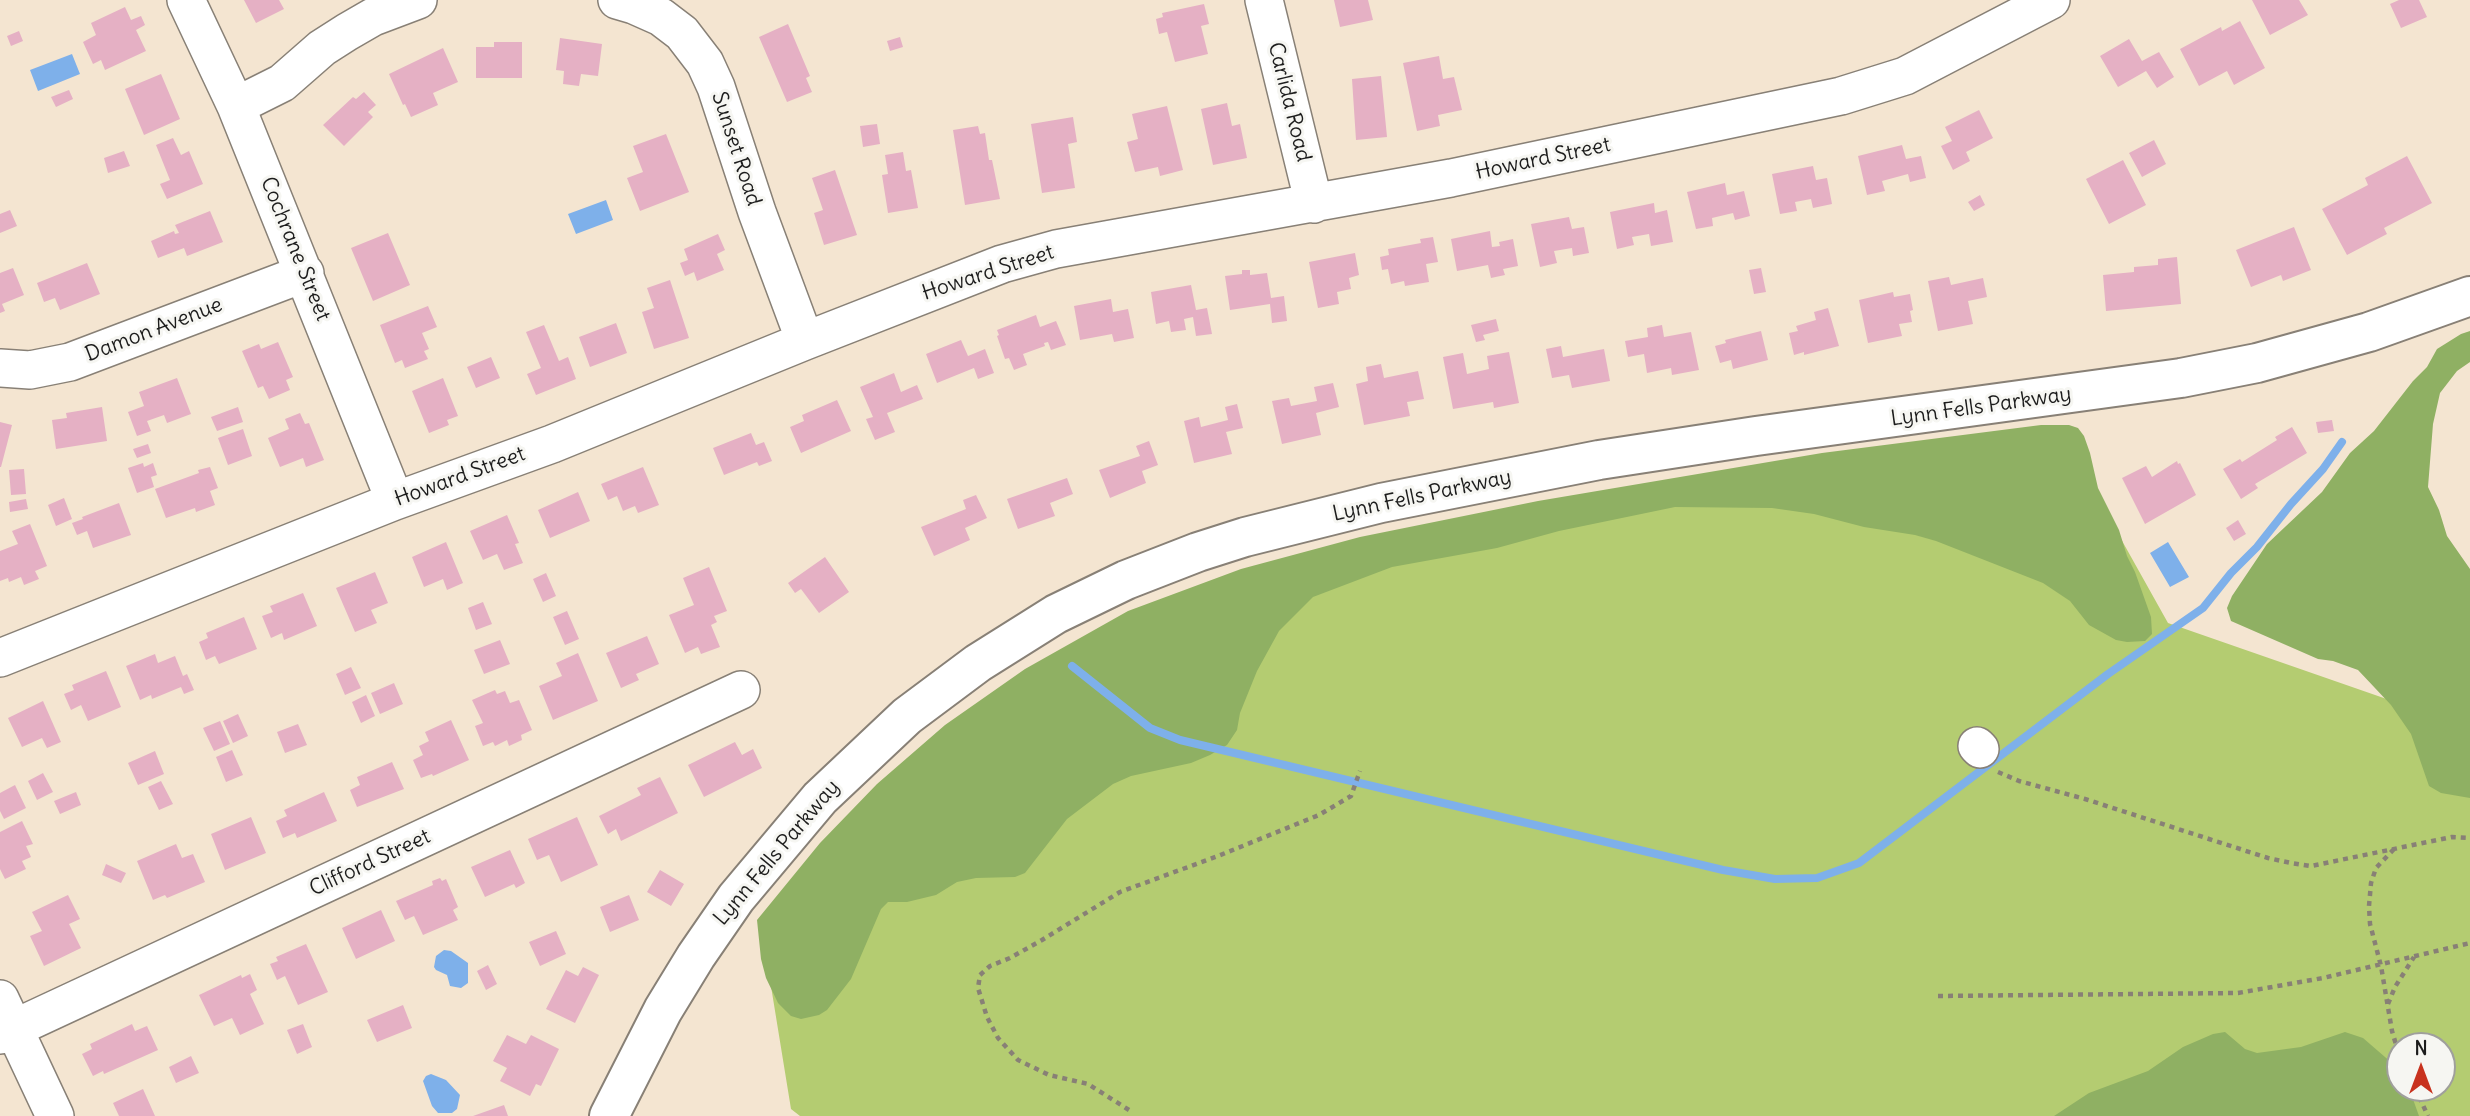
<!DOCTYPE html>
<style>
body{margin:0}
#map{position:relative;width:2470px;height:1116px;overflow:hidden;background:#f4e5d1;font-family:Delius,sans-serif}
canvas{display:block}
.north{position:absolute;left:2386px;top:1032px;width:70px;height:70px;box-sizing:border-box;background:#f6f6f2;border:2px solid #9f9f9c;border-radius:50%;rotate:0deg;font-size:19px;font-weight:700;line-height:28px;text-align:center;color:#1c1c1c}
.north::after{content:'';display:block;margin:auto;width:24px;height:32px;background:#c8321e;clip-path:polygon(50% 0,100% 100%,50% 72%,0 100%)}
</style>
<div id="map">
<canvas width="2470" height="1116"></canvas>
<div class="north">N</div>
</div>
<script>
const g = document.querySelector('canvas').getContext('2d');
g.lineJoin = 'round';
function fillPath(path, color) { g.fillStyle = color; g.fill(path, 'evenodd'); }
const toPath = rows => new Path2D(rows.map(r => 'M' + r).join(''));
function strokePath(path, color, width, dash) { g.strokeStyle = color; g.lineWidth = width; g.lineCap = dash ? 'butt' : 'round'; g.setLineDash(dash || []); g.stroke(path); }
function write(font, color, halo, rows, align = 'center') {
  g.font = font + ' Delius,sans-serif'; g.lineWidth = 6; g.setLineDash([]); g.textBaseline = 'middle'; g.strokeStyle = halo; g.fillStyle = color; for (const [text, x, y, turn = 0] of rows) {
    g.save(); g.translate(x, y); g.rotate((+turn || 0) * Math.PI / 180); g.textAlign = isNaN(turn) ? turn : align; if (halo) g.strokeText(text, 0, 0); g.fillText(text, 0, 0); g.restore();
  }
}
fillPath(toPath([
 [2069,446,2168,623,2470,728,2470,1116,800,1116,791,1109,762,931,1373,550],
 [2400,1046,2442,1046,2442,1088,2400,1088]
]), '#b4cc71');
fillPath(toPath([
 [2470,331,2470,362,2457,371,2440,393,2433,424,2428,487,2439,510,2447,536,2470,569,2470,798,2441,793,2429,786,2411,734,2391,705,2358,670,2333,661,2318,659,2231,621,2227,608,2232,596,2267,544,2322,492,2350,453,2374,431,2413,381,2427,367,2437,349,2461,334],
 [2041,425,2069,425,2078,428,2084,436,2090,453,2098,488,2119,530,2127,556,2135,572,2151,617,2152,634,2145,641,2127,642,2116,640,2089,625,2070,601,2043,583,1936,541,1915,535,1864,527,1814,514,1772,508,1675,507,1559,531,1497,548,1392,567,1313,597,1279,631,1257,671,1240,713,1237,730,1227,745,1210,755,1191,763,1131,776,1113,784,1067,819,1025,873,1015,877,976,878,957,882,936,895,907,902,888,902,881,909,851,979,827,1010,819,1015,801,1019,791,1016,778,1003,766,978,761,959,757,920,820,843,877,784,945,725,1025,669,1128,611,1241,569,1360,537,1538,501,1822,453],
 [2225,1032,2245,1049,2257,1053,2301,1047,2345,1032,2363,1038,2400,1070,2400,1088,2409,1088,2419,1116,2054,1116,2089,1093,2148,1071,2183,1047,2213,1034]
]), '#8fb063');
fillPath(toPath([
 [72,54,80,74,38,91,30,70],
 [606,200,613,220,576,234,568,214],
 [2168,542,2189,577,2170,587,2150,553],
 [444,950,451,951,468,963,468,983,461,988,450,986,447,975,436,970,434,967,436,956],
 [431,1074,446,1080,460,1095,457,1109,452,1113,438,1113,432,1106,423,1081,426,1076]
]), '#7eb0ea');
strokePath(toPath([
 [1072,666,1150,728,1180,740,1723,870,1775,879,1817,878,1859,863,2108,674,2203,608,2231,573,2257,547,2291,504,2323,469,2342,442]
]), '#7eb0ea', 8);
fillPath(toPath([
 [244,0,279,0,284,9,256,23],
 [1334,0,1368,0,1373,20,1340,27],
 [2252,0,2299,0,2308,15,2270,35],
 [2399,0,2419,0,2427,17,2401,28,2390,4],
 [1204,4,1209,24,1201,26,1208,54,1175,62,1167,32,1159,34,1156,19,1163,17,1162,13],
 [125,7,131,20,141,16,145,25,136,30,146,51,105,70,101,60,93,64,83,42,96,35,91,23],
 [2240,21,2265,68,2234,85,2227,71,2199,86,2180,49,2221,27,2222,31],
 [788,24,810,76,806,78,812,92,787,102,759,37],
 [19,31,23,41,11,46,7,36],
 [900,37,903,47,890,51,887,41],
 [560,38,602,44,598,76,581,74,579,86,563,84,564,71,556,70],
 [2129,39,2142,61,2159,52,2174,77,2157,88,2146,71,2118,87,2100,56],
 [494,42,522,42,522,78,476,78,476,47,494,47],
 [443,48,458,82,433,93,438,105,411,117,405,104,403,105,389,74],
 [1439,56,1443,79,1454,77,1462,110,1438,115,1440,126,1417,131,1403,63],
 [161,74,180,119,144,135,125,89],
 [1381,76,1387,137,1356,140,1352,79],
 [69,90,73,99,56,107,51,97],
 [364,92,376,105,368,112,373,117,344,146,323,125,353,97,356,99],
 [1227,103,1232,126,1240,124,1247,158,1213,165,1201,109],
 [1167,106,1183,170,1160,176,1158,167,1135,172,1127,142,1138,139,1132,114],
 [1979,110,1993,138,1966,152,1970,161,1953,170,1941,146,1952,141,1945,127],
 [1073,117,1077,142,1068,144,1075,188,1042,193,1031,124],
 [877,124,880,144,863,147,860,126],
 [978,126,980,134,985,133,989,160,992,160,1000,199,965,205,953,130],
 [666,134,689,192,640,211,627,178,643,172,633,146],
 [173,138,181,155,189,151,203,184,167,199,160,184,170,180,156,145],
 [2154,140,2166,164,2142,177,2129,153],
 [1902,145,1906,159,1921,156,1926,178,1910,182,1908,174,1882,181,1885,191,1867,195,1858,156],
 [124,151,130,166,108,173,104,158],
 [903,152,906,171,911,170,918,208,888,213,882,175,888,174,885,155],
 [2407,156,2432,203,2384,228,2387,234,2347,255,2322,209,2368,185,2365,178],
 [2123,160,2146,205,2109,224,2086,179],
 [1813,166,1816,180,1827,178,1832,204,1813,208,1811,199,1795,202,1797,211,1780,214,1772,174],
 [835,170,857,235,824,245,814,213,823,210,812,178],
 [1725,183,1727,195,1744,191,1750,216,1735,220,1733,213,1712,218,1713,226,1696,229,1687,192],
 [1980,195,1985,205,1974,211,1968,202],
 [1654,203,1655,213,1667,210,1673,242,1651,246,1649,234,1632,237,1634,245,1617,249,1610,212],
 [10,210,17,226,0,233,0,214],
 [210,211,223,242,187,256,184,248,158,258,151,241,174,231,175,234,179,233,175,225],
 [1569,217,1572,229,1584,227,1589,253,1573,256,1572,248,1554,251,1557,263,1540,267,1531,224],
 [2294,227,2311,270,2283,281,2281,275,2251,287,2236,250],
 [1490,231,1492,247,1500,246,1499,242,1513,239,1518,266,1503,269,1505,275,1491,278,1488,265,1457,271,1451,239],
 [388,233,410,285,373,301,351,248],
 [718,234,725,250,717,254,724,270,697,281,694,272,685,276,680,263,688,260,684,249],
 [1433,237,1438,262,1426,264,1429,282,1405,286,1404,281,1391,284,1388,269,1382,270,1380,257,1389,255,1388,249,1421,243,1420,239],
 [1355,253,1359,275,1349,278,1351,289,1337,292,1339,304,1318,308,1309,262],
 [2177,257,2181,304,2106,311,2103,275,2134,272,2134,267,2158,265,2158,259],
 [87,263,100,294,60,310,55,298,44,302,37,283],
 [13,268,24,295,2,304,5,311,0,313,0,273],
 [1761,268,1766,292,1754,294,1749,270],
 [1242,270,1250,270,1250,275,1267,273,1271,298,1284,296,1287,321,1272,323,1270,304,1230,310,1225,276,1242,274],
 [1949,277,1951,285,1983,278,1987,297,1968,301,1973,324,1938,331,1928,281],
 [670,280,689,338,654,349,642,312,654,308,647,288],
 [1191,285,1196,310,1207,308,1212,334,1196,336,1193,317,1184,319,1186,330,1171,332,1169,321,1156,324,1151,292],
 [1893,292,1894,297,1910,294,1913,310,1910,311,1912,322,1899,324,1902,336,1868,343,1859,300],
 [1111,299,1113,312,1128,309,1134,338,1114,342,1112,334,1080,340,1074,306],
 [428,306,437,327,422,333,429,349,424,351,428,359,405,368,402,360,395,363,380,325],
 [1828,308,1839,346,1804,355,1804,352,1794,355,1789,333,1798,331,1796,326,1816,320,1814,312],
 [1036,315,1040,327,1056,321,1066,345,1051,350,1048,342,1044,343,1045,346,1023,354,1027,365,1014,370,1009,358,1005,359,997,336,999,335,997,330],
 [1496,319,1499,331,1483,335,1485,340,1476,342,1471,325],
 [616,323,627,353,590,367,579,337],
 [544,325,559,361,568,357,576,379,536,395,527,374,541,368,526,332],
 [1662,325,1664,337,1691,332,1699,370,1672,375,1671,368,1647,373,1644,354,1628,357,1625,341,1648,337,1647,328],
 [1761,331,1768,360,1733,369,1731,360,1720,363,1715,346,1726,343,1725,340],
 [961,340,968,356,985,349,994,373,978,379,974,368,937,383,926,354],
 [278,342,293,377,286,380,290,390,269,399,263,386,258,388,242,351,259,344,261,349],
 [1561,346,1563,357,1604,349,1610,381,1572,388,1569,375,1552,378,1546,349],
 [1509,352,1519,403,1494,408,1493,402,1453,409,1443,357,1463,353,1467,374,1489,369,1487,356],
 [491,357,500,378,476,388,467,367],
 [1381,364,1384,378,1418,371,1424,399,1407,402,1410,416,1364,425,1356,384,1368,381,1366,367],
 [894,373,901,392,917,385,923,399,887,413,895,432,875,440,866,419,873,417,860,387],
 [177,378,191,414,167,423,164,415,147,421,151,431,137,436,128,412,144,406,139,392],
 [443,378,458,416,447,420,449,425,429,433,412,391],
 [1333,383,1339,407,1316,413,1321,435,1282,444,1272,401,1289,398,1291,406,1317,401,1314,387],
 [837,400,851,431,801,453,790,427,804,421,802,415],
 [1237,404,1243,428,1226,432,1232,454,1194,463,1184,421,1199,417,1201,427,1228,420,1225,407],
 [102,407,107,441,56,449,52,420,67,418,66,413],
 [238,407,243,422,217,431,211,417],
 [300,413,305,424,309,423,324,460,306,467,303,458,280,467,268,438,289,429,285,419],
 [2332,420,2334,431,2318,433,2316,422],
 [0,422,12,425,1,467,0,467],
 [2292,427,2307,453,2255,484,2258,488,2241,499,2223,469,2240,459,2242,462,2277,440,2275,437],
 [243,429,252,456,228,465,218,438],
 [751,433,756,445,764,442,772,461,759,466,757,462,724,475,713,448],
 [1149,441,1158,465,1142,471,1146,483,1110,498,1099,470,1140,456,1136,446],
 [148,444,151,453,137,458,133,449],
 [2177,461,2178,464,2180,463,2196,495,2145,524,2122,478,2146,466,2152,477],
 [143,463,144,467,153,463,157,475,151,477,154,487,137,493,128,468],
 [210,467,218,488,210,491,215,505,196,512,195,508,166,518,155,489,199,473,198,470],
 [643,467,659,505,638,513,635,506,623,511,617,496,608,500,601,484],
 [24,469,26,494,11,495,9,470],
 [1067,478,1073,494,1050,503,1055,516,1018,529,1007,499],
 [578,492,590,521,550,538,538,510],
 [976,495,987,518,965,528,970,540,934,556,921,527,966,509,963,500],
 [64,498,72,519,56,526,48,505],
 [26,499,28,509,10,512,9,502],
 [119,503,131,535,93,548,87,531,77,535,72,523,83,519,82,517],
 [507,515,519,543,515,544,523,563,504,570,497,554,483,560,470,531],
 [2238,520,2246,534,2234,541,2226,528],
 [30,524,47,566,35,571,39,579,24,585,21,577,9,582,8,578,0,581,0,551,18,544,12,531],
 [446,542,463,583,447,590,443,579,424,587,412,557],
 [825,557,849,592,819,613,801,589,795,593,788,583],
 [709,567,727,611,714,616,717,622,711,625,720,647,701,654,698,647,685,653,669,615,694,605,683,578],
 [375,572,388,603,371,610,377,623,355,632,336,588],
 [546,573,556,596,543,602,533,579],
 [303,593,317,626,284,640,282,633,271,638,262,616,273,612,270,606],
 [483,602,492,624,476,630,468,608],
 [567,611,579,639,565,645,553,617],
 [244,617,257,649,219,664,215,656,206,660,199,642,208,638,206,633],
 [647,636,659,664,636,674,639,680,621,688,606,653],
 [500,640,510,664,484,674,474,650],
 [578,653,598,701,553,720,539,686,562,676,556,663],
 [155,654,158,663,175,656,183,676,187,674,194,690,184,694,181,687,152,699,151,695,140,700,126,666],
 [351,667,361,688,345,695,336,674],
 [106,671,121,707,88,721,81,705,71,710,64,694,74,690,72,685],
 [394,683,403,704,380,714,371,693],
 [495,690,497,694,505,691,510,703,519,700,532,730,521,735,522,740,509,746,507,740,495,746,493,742,483,746,475,726,483,723,472,700],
 [366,695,375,716,361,723,352,702],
 [43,701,61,742,47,748,42,738,22,747,8,718],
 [238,714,248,736,233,743,223,721],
 [451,720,469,760,433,776,432,774,421,778,413,760,423,755,419,746,429,741,425,732],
 [220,721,230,744,214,751,203,728],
 [298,724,307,745,285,753,277,732],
 [735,742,742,755,753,749,762,768,704,797,688,765],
 [232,750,243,775,226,782,216,757],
 [155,751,164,774,138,785,128,763],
 [392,762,404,789,357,807,350,790,360,785,357,777],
 [43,773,53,792,37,800,28,781],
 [660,777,678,813,621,841,616,829,608,834,599,816,641,795,637,788],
 [161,781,173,804,159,810,148,787],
 [15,785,26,808,4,819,0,811,0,793],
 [76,792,81,805,60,814,54,801],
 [324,792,337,821,297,838,295,833,283,838,276,821,287,816,284,810],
 [251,817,266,853,225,870,211,834],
 [577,817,598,865,561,882,549,855,537,860,528,839],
 [22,821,33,844,26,846,31,857,22,861,26,869,5,879,0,869,0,832],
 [176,844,182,858,193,854,205,882,167,898,165,895,153,900,137,861],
 [510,850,525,883,516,888,514,884,485,897,471,867],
 [106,864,126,873,121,883,102,875],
 [660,870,684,884,671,906,647,892],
 [440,878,442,881,446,879,458,907,453,910,458,920,423,935,414,916,405,920,396,901,433,885,432,881],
 [68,895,80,919,69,924,81,948,44,966,30,936,42,931,32,912],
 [629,895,639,920,610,932,600,907],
 [381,910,395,941,356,959,342,928],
 [556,931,566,954,540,966,529,942],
 [306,944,328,992,298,1005,285,976,277,980,270,964,278,961,276,957],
 [488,965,497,984,486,990,477,971],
 [583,967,599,975,575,1023,546,1009,566,970,578,976],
 [250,974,257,990,250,994,264,1024,240,1035,232,1018,214,1026,199,995,241,975,242,978],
 [403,1005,412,1028,377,1042,367,1020],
 [132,1024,135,1031,147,1026,158,1050,104,1074,103,1071,93,1076,82,1054,92,1049,90,1044],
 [303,1024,312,1047,297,1054,287,1030],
 [507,1035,526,1044,531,1035,559,1049,541,1086,536,1084,530,1096,500,1081,507,1068,493,1061],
 [191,1056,199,1073,176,1083,169,1067],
 [143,1089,155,1116,119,1116,113,1103],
 [504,1105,508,1116,473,1116]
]), '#e5b0c4');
const minor = toPath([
 [186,0,236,106,395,501],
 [617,0,634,5,661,17,682,33,705,63,716,87,757,212,805,341],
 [1264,0,1314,204],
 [236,106,282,83,322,48,347,32,373,17,418,0],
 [0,368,30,370,70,362,305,273],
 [0,658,395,501,552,444,805,341,1002,264,1056,249,1451,178,1841,96,1905,76,2051,0],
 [1977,746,1980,749],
 [0,999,55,1116],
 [0,1035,741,690]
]);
const major = toPath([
 [609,1116,663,1010,696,956,736,898,820,798,907,716,978,663,1056,614,1126,580,1198,552,1245,537,1381,503,1599,460,1756,436,2181,378,2257,363,2369,332,2470,296]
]);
strokePath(minor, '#888076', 40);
strokePath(major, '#888076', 42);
strokePath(toPath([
 [1998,772,2019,781,2085,799,2268,858,2291,863,2311,866,2452,837,2470,838],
 [2394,849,2376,868,2371,883,2369,906,2370,924,2381,966,2392,1031,2400,1058],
 [1938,996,2238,993,2323,978,2470,943],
 [2388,1004,2395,987,2414,957],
 [2415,1088,2428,1116],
 [1129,1110,1088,1084,1049,1075,1018,1060,998,1038,987,1017,978,988,980,975,990,966,1010,958,1042,940,1120,892,1218,856,1319,815,1351,796,1360,771]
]), '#888076', 4.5, [5, 5]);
strokePath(minor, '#fff', 37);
strokePath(major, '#fff', 38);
write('21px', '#1c1c1c', '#f6f6f2', [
 ["Carlida Road",1289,102,76],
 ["Sunset Road",736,149,72],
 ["Howard Street",1543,159,-12],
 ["Cochrane Street",295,249,68],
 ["Howard Street",988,273,-18],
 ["Damon Avenue",154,330,-21],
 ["Lynn Fells Parkway",1981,407,-8],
 ["Howard Street",460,477,-20],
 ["Lynn Fells Parkway",1422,496,-12],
 ["Lynn Fells Parkway",777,853,-50],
 ["Clifford Street",370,863,-25]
]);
</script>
